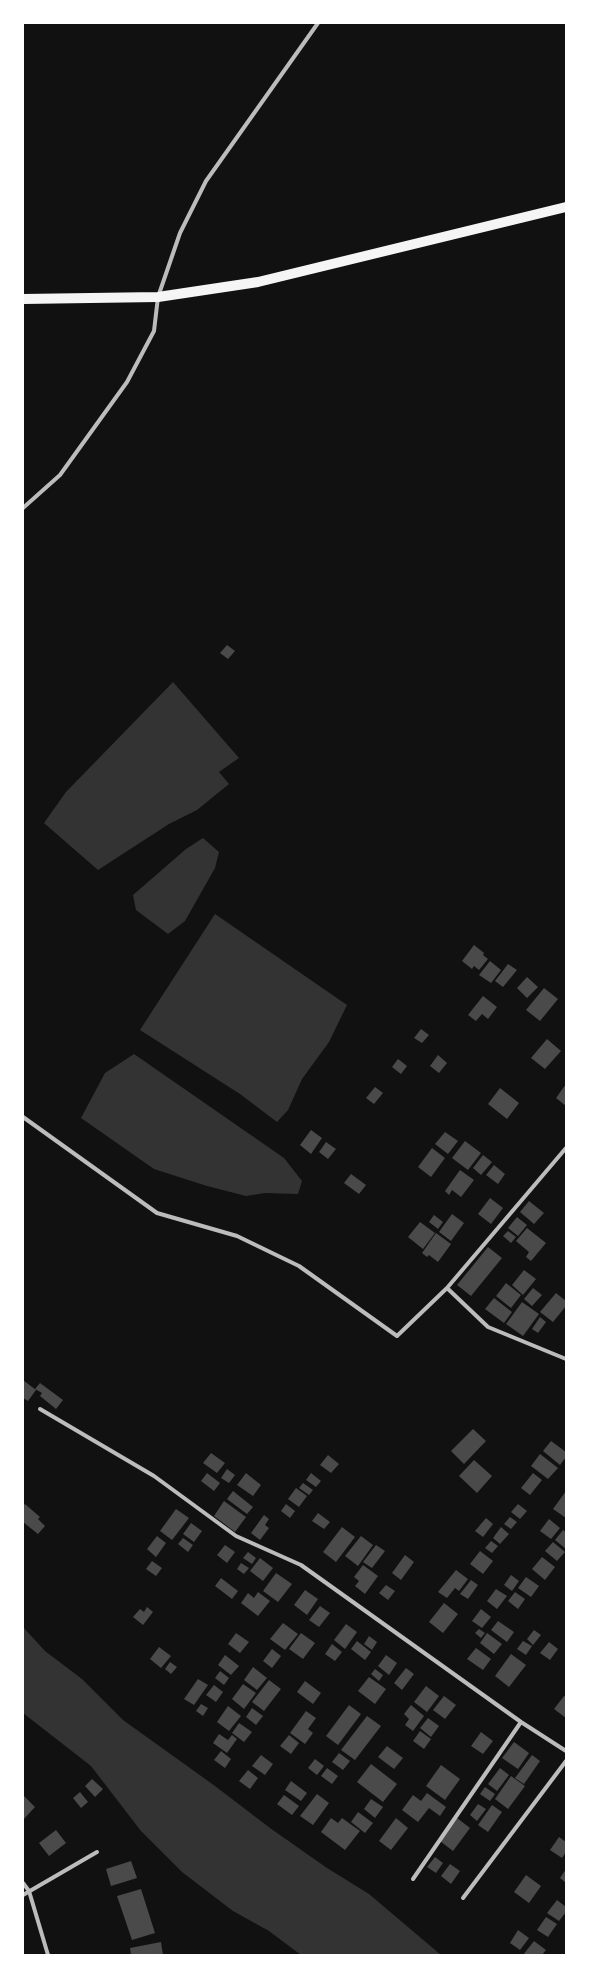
<!DOCTYPE html>
<style>
body{margin:0}
#map{position:relative;width:589px;height:1978px;overflow:hidden;background:#111;font-family:Lora,serif}
canvas{display:block}
.frame{position:absolute;inset:0;border:24px solid #fff;pointer-events:none}
</style>
<div id="map">
<canvas width="589" height="1978"></canvas>
<div class="frame"></div>
</div>
<script>
const g = document.querySelector('canvas').getContext('2d');
g.lineJoin = 'round';
function fillPath(path, color) { g.fillStyle = color; g.fill(path, 'evenodd'); }
const toPath = rows => new Path2D(rows.map(r => 'M' + r).join(''));
function strokePath(path, color, width, dash) { g.strokeStyle = color; g.lineWidth = width; g.lineCap = dash ? 'butt' : 'round'; g.setLineDash(dash || []); g.stroke(path); }
fillPath(toPath([
 [173,682,239,758,219,772,229,784,197,810,169,824,98,870,44,823,66,792],
 [203,838,219,852,215,868,185,921,168,934,136,910,133,895,186,849],
 [215,914,347,1005,329,1042,302,1079,288,1110,277,1122,240,1094,140,1030],
 [134,1054,284,1158,302,1181,298,1194,265,1193,246,1196,207,1186,154,1169,81,1118,105,1073],
 [23,1627,45,1651,82,1679,123,1720,215,1786,270,1828,327,1868,369,1894,441,1955,301,1955,269,1931,233,1911,182,1872,141,1831,91,1766,23,1713]
]), '#333');
fillPath(toPath([
 [227,645,235,651,228,659,220,653],
 [474,945,484,953,483,955,488,959,479,970,474,966,472,969,462,961],
 [490,961,501,970,491,983,479,975],
 [508,964,517,970,503,987,495,981],
 [527,977,538,987,527,998,517,988],
 [544,988,558,999,540,1021,526,1010],
 [483,996,497,1007,488,1019,482,1014,476,1021,468,1015],
 [421,1029,429,1035,422,1043,414,1038],
 [547,1039,561,1051,545,1069,531,1058],
 [438,1055,447,1063,439,1073,430,1066],
 [398,1059,407,1066,401,1074,392,1067],
 [566,1084,566,1106,556,1098],
 [375,1087,383,1093,374,1104,366,1098],
 [500,1088,519,1103,507,1119,488,1104],
 [311,1130,322,1138,311,1154,300,1145],
 [445,1132,458,1141,448,1154,435,1144],
 [465,1141,481,1153,468,1170,452,1158],
 [326,1142,336,1149,328,1159,319,1152],
 [432,1148,445,1158,431,1177,418,1167],
 [483,1155,492,1162,481,1175,473,1168],
 [494,1165,505,1174,498,1184,486,1175],
 [460,1170,474,1180,461,1197,452,1190,449,1195,445,1191],
 [351,1174,366,1185,359,1194,344,1183],
 [490,1198,503,1208,491,1224,478,1214],
 [529,1201,544,1213,534,1224,520,1212],
 [452,1214,464,1223,451,1241,439,1232],
 [434,1215,443,1222,438,1229,429,1222],
 [517,1217,527,1225,518,1236,508,1228],
 [420,1222,435,1233,423,1249,408,1237],
 [527,1228,546,1243,531,1261,526,1257,529,1252,516,1241],
 [508,1231,516,1237,511,1243,503,1236],
 [436,1233,451,1244,438,1262,429,1255,427,1257,422,1253],
 [488,1247,502,1258,471,1296,457,1285],
 [524,1270,536,1279,523,1295,512,1285],
 [506,1283,521,1295,511,1308,496,1296],
 [533,1288,542,1295,532,1306,524,1299],
 [556,1293,566,1301,566,1306,553,1322,540,1312],
 [494,1298,512,1312,504,1323,485,1309],
 [522,1302,539,1314,523,1336,506,1324],
 [540,1317,546,1322,538,1333,532,1329],
 [23,1380,36,1390,28,1401,23,1398],
 [40,1383,63,1400,56,1409,40,1396,42,1393,35,1389],
 [473,1429,486,1441,464,1464,451,1451],
 [551,1441,566,1452,566,1457,560,1465,543,1451],
 [211,1453,225,1463,217,1473,203,1463],
 [540,1454,558,1468,548,1479,531,1466],
 [328,1455,339,1464,331,1473,320,1465],
 [474,1460,492,1476,477,1493,459,1476],
 [227,1469,235,1475,229,1483,221,1478],
 [207,1473,220,1483,214,1491,201,1481],
 [246,1473,261,1485,253,1496,237,1485],
 [311,1473,321,1481,316,1487,306,1480],
 [533,1473,542,1480,530,1495,521,1488],
 [303,1483,313,1490,309,1495,299,1488],
 [296,1488,307,1496,299,1507,288,1499],
 [233,1491,253,1507,247,1514,227,1499],
 [566,1491,566,1518,553,1509],
 [224,1501,246,1517,235,1532,214,1516],
 [25,1504,40,1517,38,1519,45,1526,38,1534,23,1522,23,1506],
 [286,1504,295,1511,290,1518,281,1511],
 [518,1504,527,1511,520,1519,511,1512],
 [176,1509,189,1518,172,1540,160,1531],
 [318,1513,330,1522,324,1529,312,1521],
 [264,1515,269,1519,265,1525,269,1528,260,1540,251,1533],
 [510,1517,517,1522,511,1529,504,1524],
 [486,1518,493,1524,483,1537,475,1531],
 [549,1519,560,1528,551,1539,540,1531],
 [191,1523,202,1531,194,1542,183,1534],
 [342,1527,355,1537,336,1562,323,1552],
 [501,1527,509,1534,500,1544,493,1538],
 [563,1530,566,1532,566,1549,555,1540],
 [157,1536,166,1543,156,1557,147,1549],
 [361,1536,373,1545,358,1566,345,1556],
 [183,1538,193,1545,188,1552,178,1544],
 [491,1541,498,1546,492,1553,485,1548],
 [553,1542,565,1552,557,1561,545,1551],
 [225,1545,235,1552,227,1563,217,1555],
 [376,1545,385,1551,372,1568,363,1562],
 [480,1551,493,1561,483,1574,470,1564],
 [248,1552,256,1558,252,1564,243,1558],
 [405,1555,414,1562,401,1580,392,1573],
 [542,1557,555,1567,545,1580,532,1569],
 [260,1558,273,1568,263,1581,250,1571],
 [152,1561,162,1568,156,1576,146,1569],
 [241,1563,249,1568,244,1574,237,1569],
 [363,1565,378,1576,365,1594,355,1586,359,1581,354,1577],
 [456,1570,468,1579,459,1591,455,1588,447,1598,438,1592],
 [276,1573,292,1584,278,1602,263,1591],
 [511,1575,519,1581,512,1591,504,1585],
 [526,1577,539,1586,531,1597,518,1588],
 [221,1578,238,1591,232,1599,215,1586],
 [471,1580,478,1585,468,1599,460,1594],
 [386,1585,395,1591,388,1600,379,1593],
 [496,1589,507,1596,497,1609,487,1601],
 [305,1590,318,1599,307,1615,294,1605],
 [258,1592,270,1601,258,1616,241,1603,248,1593,254,1598],
 [515,1592,525,1599,518,1609,508,1601],
 [444,1603,458,1614,443,1633,429,1622],
 [320,1606,330,1613,319,1627,309,1620],
 [147,1607,153,1612,143,1625,133,1617,140,1609,144,1612],
 [481,1609,491,1617,482,1628,472,1621],
 [498,1621,514,1632,507,1642,491,1630],
 [283,1623,298,1634,285,1650,270,1639],
 [346,1624,357,1632,345,1649,334,1640],
 [479,1629,485,1633,481,1638,475,1633],
 [534,1630,541,1635,533,1645,527,1639],
 [236,1633,249,1642,240,1653,228,1644],
 [301,1633,315,1643,303,1659,289,1649],
 [487,1633,502,1644,494,1654,480,1643],
 [369,1636,377,1642,372,1650,364,1644],
 [357,1641,371,1652,365,1660,351,1649],
 [523,1641,532,1646,526,1655,517,1649],
 [549,1642,558,1649,550,1660,540,1653],
 [332,1644,342,1652,335,1661,325,1654],
 [159,1647,171,1656,161,1668,150,1659],
 [476,1648,491,1659,483,1670,467,1659],
 [272,1649,281,1656,272,1668,263,1661],
 [511,1654,526,1665,509,1687,495,1676],
 [225,1655,239,1666,231,1675,218,1665],
 [386,1655,397,1663,389,1675,378,1666],
 [170,1662,177,1667,171,1674,165,1669],
 [253,1667,267,1678,257,1690,244,1680],
 [406,1668,414,1674,402,1690,394,1683],
 [375,1669,383,1675,379,1681,371,1674],
 [220,1671,229,1678,224,1685,215,1678],
 [369,1677,386,1689,375,1704,358,1691],
 [198,1679,208,1685,194,1705,184,1699],
 [269,1680,281,1689,264,1711,252,1702],
 [305,1681,321,1693,313,1704,297,1692],
 [243,1684,256,1693,244,1709,232,1699],
 [214,1685,223,1692,216,1702,206,1695],
 [426,1686,439,1696,427,1712,414,1702],
 [444,1696,456,1705,445,1719,433,1710],
 [564,1696,566,1697,566,1718,554,1709],
 [201,1704,208,1708,203,1716,196,1711],
 [349,1705,361,1714,338,1745,326,1736],
 [411,1705,424,1716,413,1731,405,1725,409,1719,404,1714],
 [228,1706,241,1716,229,1731,217,1722],
 [252,1708,263,1716,256,1725,246,1717],
 [306,1711,316,1718,308,1729,313,1733,305,1744,290,1733],
 [367,1716,381,1726,355,1760,341,1750],
 [428,1718,439,1726,431,1737,420,1728],
 [239,1723,252,1732,244,1742,232,1733],
 [420,1731,431,1739,424,1749,413,1741],
 [481,1732,493,1741,483,1754,471,1746],
 [219,1734,228,1740,232,1735,237,1739,227,1753,213,1743],
 [289,1735,299,1743,291,1754,280,1746],
 [514,1742,529,1753,518,1769,502,1758],
 [387,1746,403,1758,394,1769,378,1757],
 [221,1751,231,1759,225,1768,214,1760],
 [339,1753,350,1761,343,1770,332,1762],
 [261,1755,273,1764,265,1775,252,1766],
 [532,1755,540,1761,524,1784,515,1778],
 [315,1759,324,1766,317,1775,308,1768],
 [371,1764,397,1784,383,1802,357,1782],
 [441,1765,460,1779,445,1800,426,1786],
 [327,1768,338,1776,332,1784,321,1776],
 [500,1768,509,1775,497,1791,488,1784],
 [248,1770,258,1778,250,1789,239,1781],
 [511,1776,525,1786,508,1809,495,1799],
 [92,1779,103,1789,95,1797,85,1786],
 [291,1781,307,1793,301,1801,285,1790],
 [485,1787,495,1794,490,1801,480,1794],
 [80,1792,88,1802,81,1808,73,1798],
 [427,1793,446,1807,440,1816,429,1808,418,1822,402,1810,413,1795,421,1801],
 [317,1794,329,1803,313,1825,300,1816],
 [23,1795,35,1807,23,1820],
 [284,1795,299,1806,292,1815,277,1804],
 [371,1799,383,1807,375,1818,364,1809],
 [478,1804,486,1809,477,1821,470,1815],
 [492,1805,502,1812,488,1832,478,1825],
 [358,1812,373,1823,365,1833,351,1822],
 [331,1818,338,1823,342,1818,360,1831,345,1850,321,1832],
 [396,1818,408,1828,391,1850,379,1841],
 [457,1818,470,1828,453,1851,440,1841],
 [56,1830,66,1843,49,1856,39,1843],
 [559,1837,566,1842,566,1852,562,1858,550,1850],
 [435,1857,443,1863,436,1873,427,1867],
 [131,1861,137,1878,111,1886,106,1869],
 [450,1864,460,1871,451,1884,441,1876],
 [566,1869,566,1883,560,1878],
 [526,1875,541,1886,529,1903,514,1892],
 [141,1889,155,1933,132,1940,117,1896],
 [557,1900,566,1907,566,1912,559,1921,547,1913],
 [546,1917,557,1924,548,1937,537,1930],
 [518,1930,529,1938,520,1950,510,1943],
 [534,1941,546,1950,542,1955,523,1955],
 [161,1942,163,1955,131,1955,130,1948]
]), '#4a4a4a');
strokePath(toPath([
 [23,508,60,475,127,382,154,331,158,297,180,233,206,181,318,23],
 [23,1117,157,1213,237,1236,299,1266,397,1336,447,1288,566,1148],
 [447,1288,488,1327,566,1359],
 [40,1409,154,1476,236,1536,301,1565,521,1722,566,1751],
 [413,1879,521,1722],
 [23,1883,29,1891,48,1955],
 [23,1895,97,1852],
 [463,1898,566,1761]
]), '#bcbcbc', 4);
strokePath(toPath([
 [23,299,158,297,258,282,566,207]
]), '#f5f5f5', 10);
</script>
